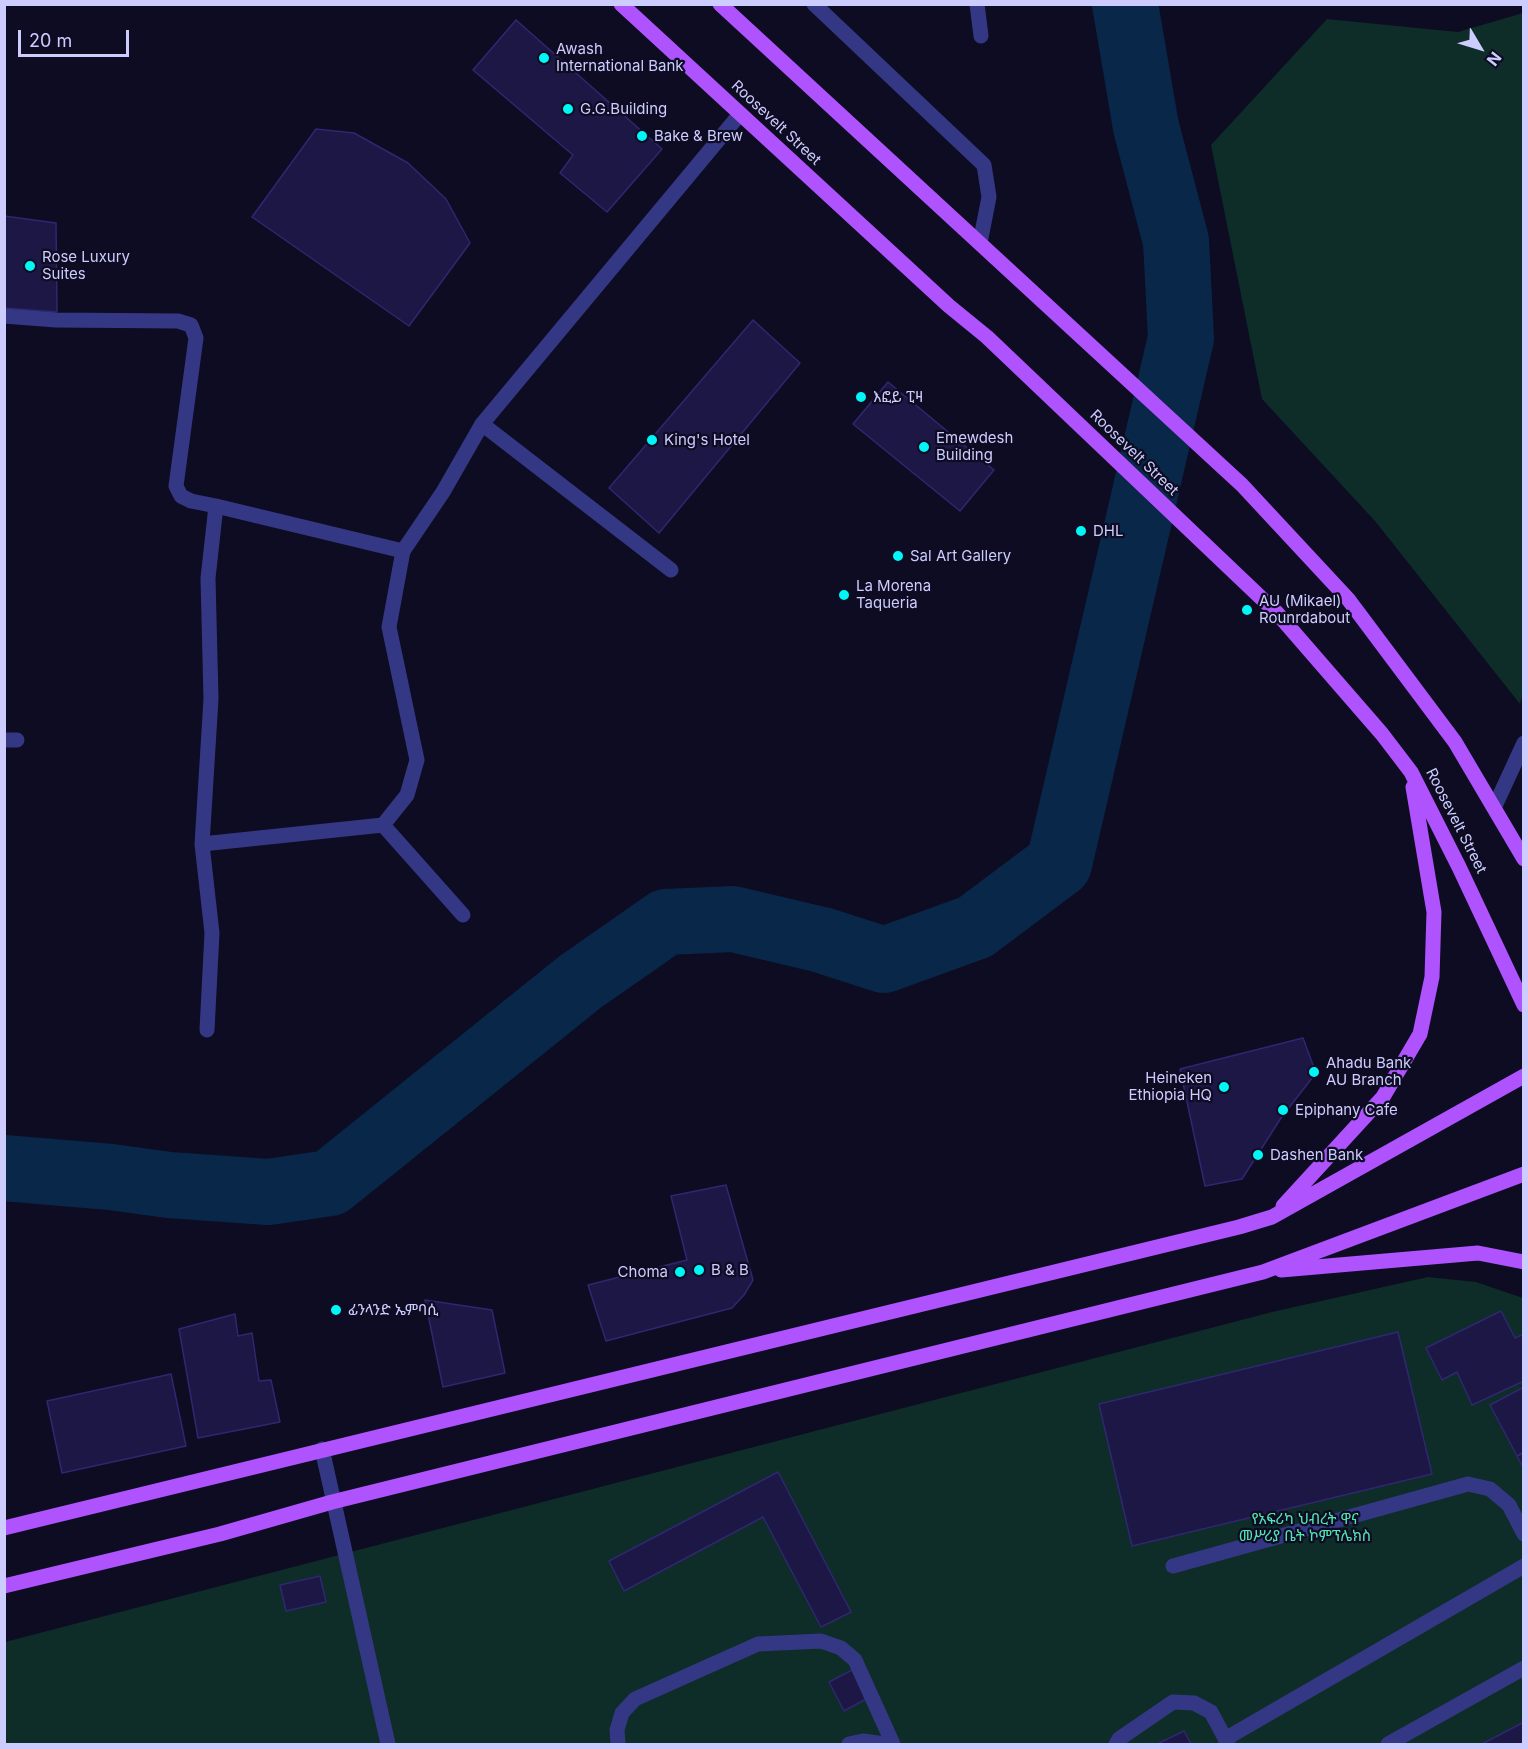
<!DOCTYPE html>
<meta charset="utf-8">
<style>
body{margin:0}
#map{position:relative;width:1528px;height:1749px;overflow:hidden;background:#0d0c22;font-family:Inter,sans-serif}
canvas{display:block}
.frame{position:absolute;inset:0;border:6px solid #cdccff;pointer-events:none}
.north{position:absolute;left:1450px;top:18px;width:60px;height:60px;-webkit-text-stroke:4px #0d0c22;paint-order:stroke;rotate:128deg;font-size:16px;font-weight:700;line-height:24px;text-align:center;color:#cdccff}
.north::after{content:'';display:block;margin:auto;width:21px;height:27px;background:#cdccff;clip-path:polygon(50% 0,100% 100%,50% 72%,0 100%)}
.scale{position:absolute;left:18px;top:30px;width:111px;height:27px;box-sizing:border-box;border:3px solid #cdccff;border-top:0;padding-left:8px;font-size:18px;line-height:21px;white-space:nowrap;color:#cdccff;-webkit-text-stroke:4px #0d0c22;paint-order:stroke}
</style>
<div id="map">
<canvas width="1528" height="1749"></canvas>
<div class="frame"></div>
<div class="north">N</div>
<div class="scale">20 m</div>
</div>
<script>
const g = document.querySelector('canvas').getContext('2d');
g.lineJoin = 'round';
function fillPath(path, color) { g.fillStyle = color; g.fill(path, 'evenodd'); }
const toPath = rows => new Path2D(rows.map(r => 'M' + r).join(''));
function strokePath(path, color, width, dash) { g.strokeStyle = color; g.lineWidth = width; g.lineCap = dash ? 'butt' : 'round'; g.setLineDash(dash || []); g.stroke(path); }
function write(font, color, halo, rows, align = 'center') {
  g.font = font + ' Inter,"Noto Sans Ethiopic",sans-serif'; g.lineWidth = 4.5; g.setLineDash([]); g.textBaseline = 'middle'; g.strokeStyle = halo; g.fillStyle = color; for (const [text, x, y, turn = 0] of rows) {
    g.save(); g.translate(x, y); g.rotate((+turn || 0) * Math.PI / 180); g.textAlign = isNaN(turn) ? turn : align; if (halo) g.strokeText(text, 0, 0); g.fillText(text, 0, 0); g.restore();
  }
}
fillPath(toPath([
 [1523,13,1524,690,1520,704,1375,521,1262,399,1211,145,1327,19,1458,32],
 [1428,1277,1476,1282,1523,1298,1523,1744,5,1744,5,1642,1272,1312]
]), '#0e2c28');
strokePath(toPath([
 [4,1168,111,1177,169,1185,268,1192,330,1183,580,982,666,922,733,919,822,940,884,960,975,927,1059,864,1181,338,1176,241,1146,127,1125,4]
]), '#092748', 66);
const building = toPath([
 [516,20,662,149,607,212,560,173,573,155,473,70,516,20],
 [316,129,354,133,408,163,446,199,470,243,409,326,252,217,316,129],
 [4,216,56,223,57,312,4,308,4,216],
 [753,320,800,363,659,533,609,488,753,320],
 [888,382,994,470,960,511,853,424,888,382],
 [1303,1038,1316,1073,1281,1118,1242,1179,1205,1186,1180,1069,1303,1038],
 [726,1185,753,1280,744,1295,732,1308,606,1341,588,1285,687,1260,671,1196,726,1185],
 [425,1300,492,1310,505,1373,443,1387,425,1300],
 [1501,1311,1515,1338,1524,1334,1524,1381,1472,1405,1457,1372,1442,1380,1426,1348,1501,1311],
 [235,1314,238,1336,252,1333,259,1381,271,1380,280,1422,198,1438,179,1329,235,1314],
 [1398,1332,1432,1474,1132,1546,1099,1404,1398,1332],
 [171,1374,186,1446,62,1473,47,1401,171,1374],
 [1524,1387,1524,1452,1517,1456,1490,1405,1524,1387],
 [1524,1453,1524,1469,1517,1456,1524,1453],
 [778,1472,851,1612,821,1627,763,1517,624,1591,609,1561,778,1472],
 [320,1576,326,1602,286,1611,280,1585,320,1576],
 [852,1670,866,1699,844,1711,829,1682,852,1670],
 [1524,1722,1524,1744,1482,1744,1524,1722],
 [1184,1731,1191,1744,1157,1744,1184,1731]
]);
fillPath(building, '#1c1744');
strokePath(building, '#2f2771', 1.5);
strokePath(toPath([
 [814,4,984,165,989,197,980,243],
 [977,4,981,36],
 [482,424,671,570],
 [322,1449,388,1744],
 [1173,1566,1468,1484,1490,1489,1509,1505,1524,1534],
 [1225,1739,1524,1566],
 [618,1744,617,1730,622,1713,635,1699,758,1644,821,1641,841,1648,855,1660,893,1744],
 [849,1744,863,1741,884,1744],
 [1116,1744,1119,1739,1173,1702,1194,1703,1211,1712,1228,1744],
 [1388,1744,1524,1668]
]), '#343884', 15);
strokePath(toPath([
 [4,316,56,320,178,321,191,325,196,338,176,486,181,496,191,501,216,506,208,578,211,699,202,844,212,933,207,1030],
 [216,506,403,551],
 [4,740,17,740],
 [1494,808,1524,743],
 [202,844,383,825],
 [463,915,383,825,407,795,417,760,389,627,403,551,443,492,482,424,740,114]
]), '#343884', 15);
strokePath(toPath([
 [621,4,949,306,987,337,1277,613,1382,734,1411,772,1459,867,1524,1005],
 [720,4,1242,485,1348,599,1455,742,1524,859],
 [1283,1206,1383,1097,1420,1034,1432,977,1434,912,1413,787],
 [1281,1270,1478,1253,1524,1262],
 [4,1528,1239,1227,1272,1217,1524,1076],
 [4,1586,220,1534,332,1502,1263,1272,1524,1174]
]), '#af53ff', 15);
for (const [x, y, r, color] of [
 [544,58,6,"#00f6f7"],
 [568,109,6,"#00f6f7"],
 [642,136,6,"#00f6f7"],
 [30,266,6,"#00f6f7"],
 [861,397,6,"#00f6f7"],
 [652,440,6,"#00f6f7"],
 [924,447,6,"#00f6f7"],
 [1081,531,6,"#00f6f7"],
 [898,556,6,"#00f6f7"],
 [844,595,6,"#00f6f7"],
 [1247,610,6,"#00f6f7"],
 [1314,1072,6,"#00f6f7"],
 [1224,1087,6,"#00f6f7"],
 [1283,1110,6,"#00f6f7"],
 [1258,1155,6,"#00f6f7"],
 [699,1270,6,"#00f6f7"],
 [680,1272,6,"#00f6f7"],
 [336,1310,6,"#00f6f7"]
]) { const dot = new Path2D(); dot.arc(x, y, r, 0, 2 * Math.PI); g.fillStyle = color; g.fill(dot); strokePath(dot, '#0d0c22', 2); }
write('15px', '#cdccff', '#0d0c22', [
 ["Awash",556,49],
 ["International Bank",556,66],
 ["G.G.Building",580,109],
 ["Bake & Brew",654,136],
 ["Rose Luxury",42,257],
 ["Suites",42,274],
 ["እፎይ ፒዛ",873,397],
 ["Emewdesh",936,438],
 ["Building",936,455],
 ["King's Hotel",664,440],
 ["DHL",1093,531],
 ["Sal Art Gallery",910,556],
 ["La Morena",856,586],
 ["Taqueria",856,603],
 ["AU (Mikael)",1259,601],
 ["Rounrdabout",1259,618],
 ["Ahadu Bank",1326,1063],
 ["AU Branch",1326,1080],
 ["Heineken",1212,1078,"right"],
 ["Ethiopia HQ",1212,1095,"right"],
 ["Epiphany Cafe",1295,1110],
 ["Dashen Bank",1270,1155],
 ["B & B",711,1270],
 ["Choma",668,1272,"right"],
 ["ፊንላንድ ኤምባሲ",348,1310]
], 'left');
write('15px', '#cdccff', '#0d0c22', [
 ["Roosevelt Street",776,123,43],
 ["Roosevelt Street",1134,453,44],
 ["Roosevelt Street",1456,821,63]
]);
write('15px', '#51e6b3', '#0d0c22', [
 ["የአፍሪካ ህብረት ዋና",1305,1519],
 ["መሥሪያ ቤት ኮምፕሌክስ",1305,1536]
]);
</script>
